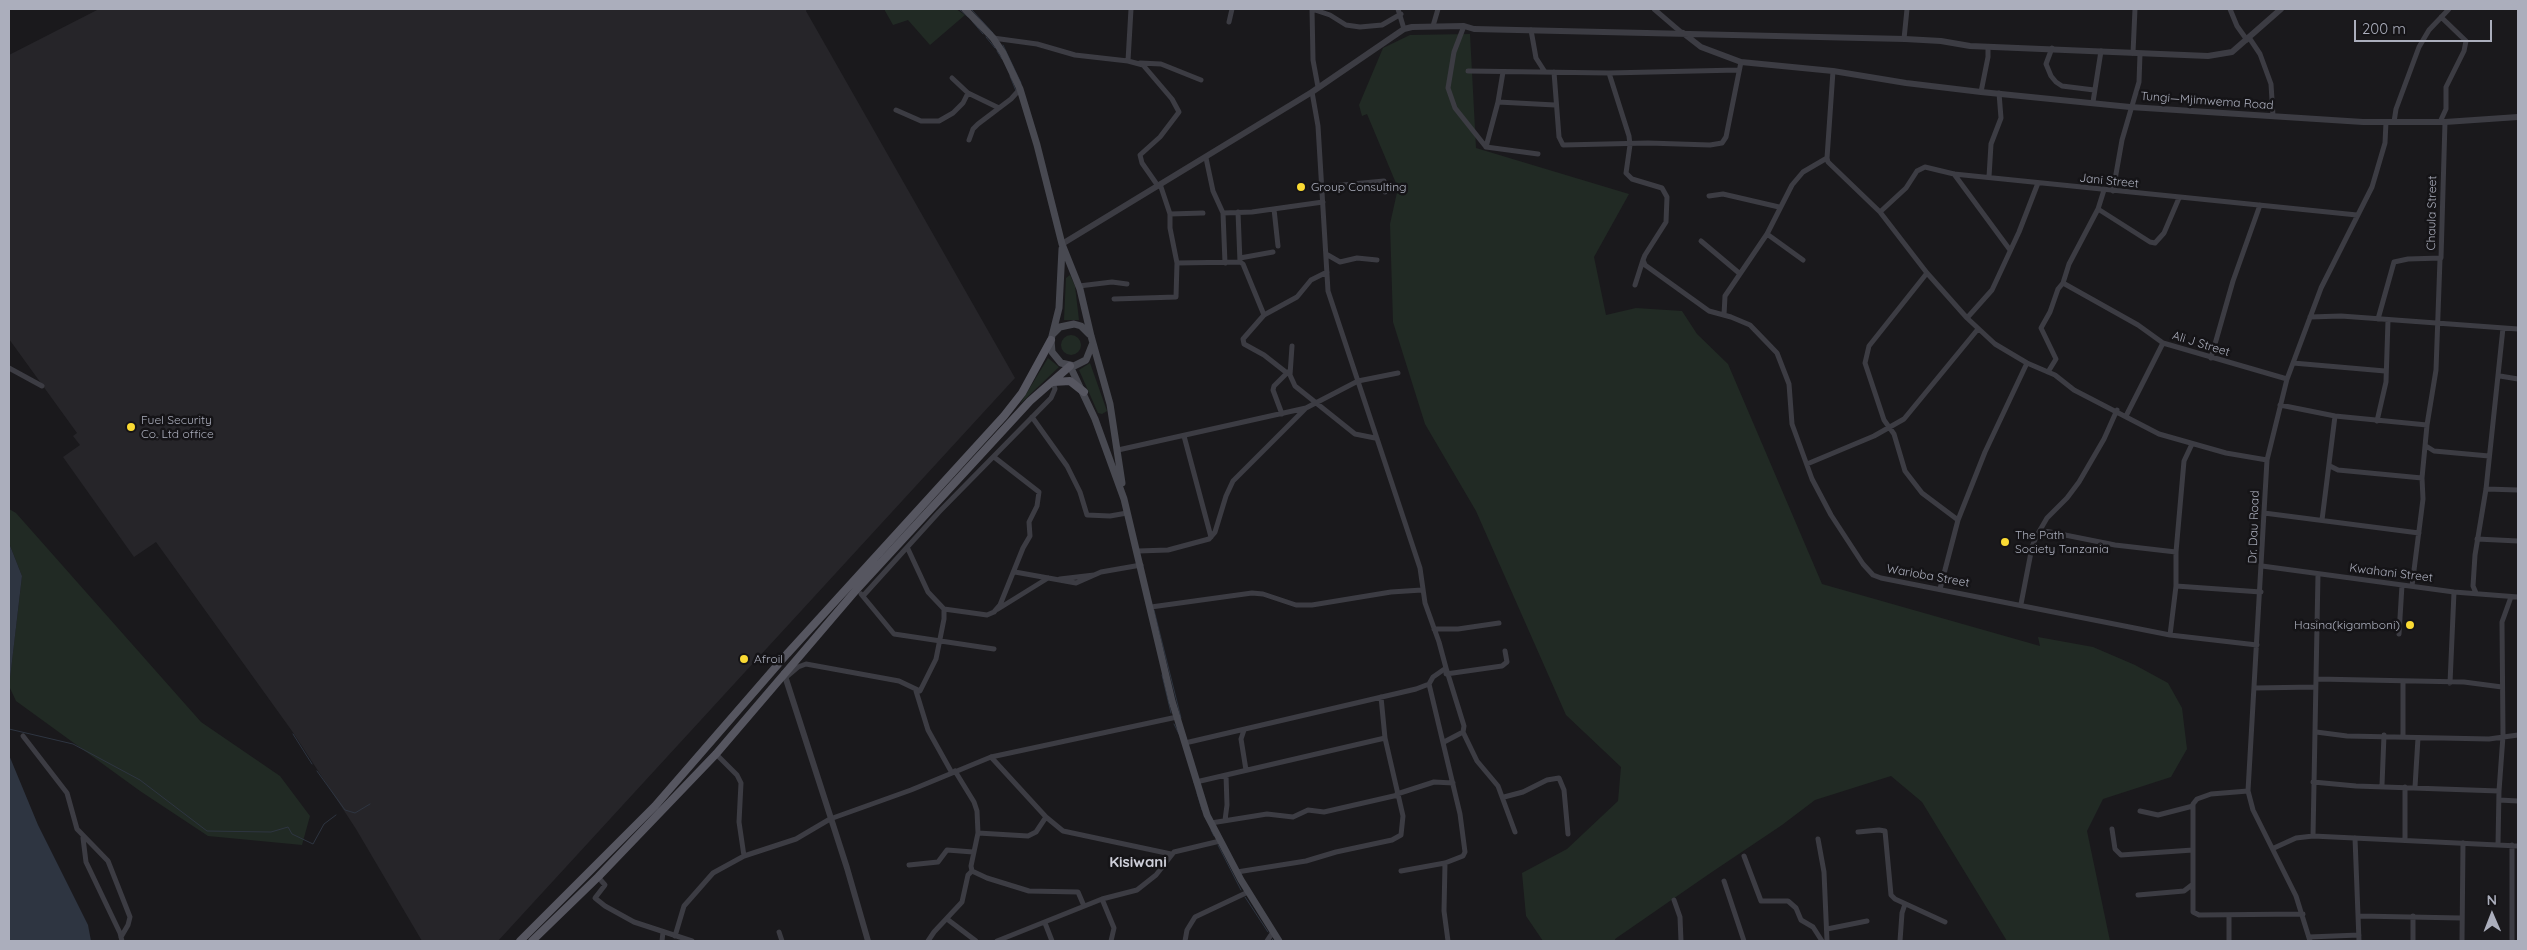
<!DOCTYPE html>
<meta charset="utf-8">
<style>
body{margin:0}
#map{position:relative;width:2527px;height:950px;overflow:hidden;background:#1a191c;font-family:Quicksand,sans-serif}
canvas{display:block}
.frame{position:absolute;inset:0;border:10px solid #abaebc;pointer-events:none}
.north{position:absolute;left:2467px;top:890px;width:50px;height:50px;-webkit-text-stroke:4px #151417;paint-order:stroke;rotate:359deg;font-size:14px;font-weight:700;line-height:20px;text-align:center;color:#abaebc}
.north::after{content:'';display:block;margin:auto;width:18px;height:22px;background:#abaebc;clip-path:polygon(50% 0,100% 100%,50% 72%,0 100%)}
.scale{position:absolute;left:2354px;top:20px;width:138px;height:22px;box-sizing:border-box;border:2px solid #abaebc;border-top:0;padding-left:6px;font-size:15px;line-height:18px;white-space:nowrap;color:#abaebc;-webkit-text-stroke:4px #151417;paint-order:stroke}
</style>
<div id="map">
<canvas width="2527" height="950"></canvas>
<div class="frame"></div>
<div class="north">N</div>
<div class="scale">200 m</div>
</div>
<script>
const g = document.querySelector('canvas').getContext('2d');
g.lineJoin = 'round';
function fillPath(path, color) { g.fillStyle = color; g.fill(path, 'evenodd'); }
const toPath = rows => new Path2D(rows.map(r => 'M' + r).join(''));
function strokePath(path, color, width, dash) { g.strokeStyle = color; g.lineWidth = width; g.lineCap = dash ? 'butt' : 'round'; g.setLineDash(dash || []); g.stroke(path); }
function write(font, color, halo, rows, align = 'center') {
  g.font = font + ' Quicksand,sans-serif'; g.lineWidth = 5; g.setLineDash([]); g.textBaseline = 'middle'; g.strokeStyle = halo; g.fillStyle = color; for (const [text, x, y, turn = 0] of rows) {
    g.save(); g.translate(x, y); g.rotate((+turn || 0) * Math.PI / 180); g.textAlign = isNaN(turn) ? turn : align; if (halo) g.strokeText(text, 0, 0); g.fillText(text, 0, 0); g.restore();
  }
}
fillPath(toPath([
 [99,9,807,9,806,11,1015,378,498,941,422,941,356,829,292,731,156,542,134,557,63,457,80,445,73,436,77,433,9,339,9,55]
]), '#262529');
fillPath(toPath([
 [884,9,956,9,965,15,930,45,908,20,893,25],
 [1470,34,1476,148,1629,194,1594,257,1606,315,1636,308,1682,311,1697,334,1728,364,1822,584,2040,646,2038,637,2093,647,2135,665,2168,683,2182,708,2187,749,2171,777,2103,799,2087,831,2110,941,2007,941,1922,802,1891,776,1815,800,1782,825,1709,874,1615,939,1615,941,1543,941,1526,916,1522,873,1567,849,1618,801,1621,767,1566,715,1476,511,1425,424,1393,322,1390,224,1398,188,1367,114,1362,116,1359,105,1383,48,1410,35],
 [1070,275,1075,286,1079,320,1064,320,1066,278],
 '1061 345a10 10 0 1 1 20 0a10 10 0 1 1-20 0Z',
 [1048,358,1059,367,1020,404],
 [1090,363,1107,411,1102,414,1098,413,1079,370],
 [9,509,16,513,201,722,280,776,310,816,302,845,208,836,140,791,16,701,9,686,22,576,9,543]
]), '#212a24');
fillPath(toPath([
 [9,543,22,576,9,687],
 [9,755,38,825,88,925,91,941,9,941]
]), '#2e3541');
strokePath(toPath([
 [959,9,968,17],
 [971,9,993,33],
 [972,21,983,34],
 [986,37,995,48],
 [1003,45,1021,83],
 [997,51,1002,59],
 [1010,76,1016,91],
 [1154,610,1181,718],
 [1162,675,1171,713],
 [1174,724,1179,734],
 [9,729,73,744,140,780,207,831,271,832,288,827,292,834,313,844,324,824,336,815],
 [293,734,312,764],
 [317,771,345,810,355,813,370,804],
 [1197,793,1202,810],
 [1211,830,1214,836],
 [1218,845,1241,890],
 [1245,897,1268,932],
 [1272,939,1274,941]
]), '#2e3541', 1);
strokePath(toPath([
 [1312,9,1330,15,1346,25,1360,27,1382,25,1401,14],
 [1312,9,1313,60,1318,87],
 [1398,9,1404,29],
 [1654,9,1682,33],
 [2230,9,2237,26,2247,40],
 [1229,22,1232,9],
 [1433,26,1438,9],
 [1464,26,1454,52,1448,88,1455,108,1486,147,1538,154],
 [1531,30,1536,58,1545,72],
 [993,38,1037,44,1075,55,1128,61,1143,65,1172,99,1179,112,1160,137,1140,155,1142,163,1158,186],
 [1904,39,1907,9],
 [2250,39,2260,54,2271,84,2273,116],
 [2052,48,2046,64,2051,76,2056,82,2062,86,2094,90],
 [2133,53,2135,9],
 [1128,61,1131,9],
 [1140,63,1161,64,1201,80],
 [1468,71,1609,73,1738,70],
 [1554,72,1559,137,1563,145,1648,143,1710,145,1722,143,1726,137,1741,62],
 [1609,73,1629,136,1630,145,1626,173,1632,179,1662,188,1667,197,1666,222,1645,255,1643,260,1645,265,1709,311,1731,317,1750,325,1777,353,1789,384,1792,424,1812,479,1831,515,1863,564,1873,575,1881,578,2170,635,2257,645],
 [952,78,968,93,999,108],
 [1981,92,1988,57,1988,47],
 [1498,102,1555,105],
 [2093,102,2101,51],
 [896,110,921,121,939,121,953,113,963,103,968,93],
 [2394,122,2396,109,2419,47,2429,30,2449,9],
 [2440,122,2446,109,2446,87,2464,51,2466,41,2441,17],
 [969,140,973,129,978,124,1011,99,1020,89],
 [1486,147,1498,102,1503,72],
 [1206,158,1213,191,1223,213,1252,212,1323,202],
 [1827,158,1828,162,1880,212,1927,273,1967,318,1995,344,2027,363,2055,375,2074,390,2159,434,2226,453,2267,460],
 [1954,174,2010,250],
 [1989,177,1991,144,2001,118,1999,93],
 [1160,184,1170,214,1203,213],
 [1321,187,1384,181,1385,192],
 [2113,191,2122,140,2139,82,2140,54],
 [1709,196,1723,194,1779,207],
 [1274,209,1278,246],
 [2098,209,2150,242,2155,243,2164,233,2179,198],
 [1238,212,1240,262,1243,264,1264,315],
 [1880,212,1906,188,1917,171,1925,167,1954,174,2357,215],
 [1223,213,1225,263],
 [1170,214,1170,228,1177,263,1240,262],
 [1767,234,1803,260],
 [1701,241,1739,273],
 [1326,254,1340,262,1357,258,1377,260],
 [1240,258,1273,252],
 [1927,273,1869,346,1865,363,1884,420,1894,434,1905,471,1922,493,1958,520],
 [2063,283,2138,325,2163,343,2287,379],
 [1635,285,1643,260],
 [1079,286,1112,282,1127,284],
 [1114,299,1176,297,1177,263],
 [1724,315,1725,296,1767,234,1792,185,1803,172,1827,158,1833,71],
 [2310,317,2341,316,2518,329],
 [1967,318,1992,290,2019,232,2038,183],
 [2378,319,2394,262,2408,259,2441,258,2445,122],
 [1292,346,1290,375,1295,386,1355,434,1375,438],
 [2211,358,2233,281,2260,205],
 [2293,363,2385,371],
 [9,368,42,386],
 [2048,372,2056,359,2041,328,2050,312,2058,289,2063,283,2069,264,2098,209,2104,190],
 [1287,373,1264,355,1244,344,1243,339,1264,315,1297,297,1311,280,1327,272],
 [2500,376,2518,379],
 [2280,405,2335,416,2427,425],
 [1282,414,1273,390,1274,386,1288,372],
 [2126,416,2163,343],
 [1032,417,1067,466,1080,492,1087,515,1110,516,1127,513],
 [2377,421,2386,382,2388,320],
 [1184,436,1211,537],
 [2426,446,2434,451,2489,456],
 [1118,450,1306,408,1358,381,1398,373],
 [1807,464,1874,436,1904,419,1978,329],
 [2330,466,2338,470,2422,478],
 [2486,489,2518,490],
 [2264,513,2419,533],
 [2322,520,2335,416],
 [2040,530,2115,545,2176,552],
 [2477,539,2518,541],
 [1138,551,1168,550,1209,539,1215,532,1226,496,1233,481,1305,409],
 [2262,566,2454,592,2518,597],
 [1015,572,1076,583,1101,572,1141,565],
 [1060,579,1094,575],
 [2176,586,2261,592],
 [2412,586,2423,499,2422,478,2427,425,2436,370,2440,259],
 [1940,589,1958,520,1985,452,2027,363],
 [2476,593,2473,586,2475,555,2486,489,2503,328],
 [861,594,894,634,994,649],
 [863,596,939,512,1051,398,1055,389,1053,382],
 [2021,604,2032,547,2036,537,2047,518,2067,498,2079,482,2104,439,2117,410],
 [1151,607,1252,593,1263,594,1296,605,1312,605,1391,592,1422,590],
 [944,609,987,615,994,612,1000,605,1023,548,1030,536,1029,522,1037,506,1039,492,994,457],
 [998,609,1048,578],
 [1434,629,1458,629,1499,623],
 [2399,634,2402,585],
 [2170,635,2176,586,2176,552,2184,461,2192,444],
 [1446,674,1502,666,1507,662,1505,651],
 [785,678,798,667,806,664,899,681,920,691,936,659,944,619,944,609,928,592,908,549],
 [2317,679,2464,682,2502,687],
 [2450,683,2454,592],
 [2254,688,2315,687],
 [916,691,928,730,952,773],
 [1244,730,1241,739,1246,770],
 [1463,732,1477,761,1498,786,1515,832],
 [2316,732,2347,736,2489,739,2518,735],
 [23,736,67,793,77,829,108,861,130,917,128,925,121,937],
 [2403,736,2403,681],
 [1444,742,1463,732,1464,726,1446,668],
 [1185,743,1416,689,1429,684,1433,677,1446,668,1439,642,1425,603,1420,568,1328,291,1318,126,1312,92],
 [716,754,737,775,741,783,739,822,744,856],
 [991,757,1046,817,1063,831,1171,854],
 [955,771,974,802,977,811,978,833,971,866,972,871,987,878,1029,891,1078,892,1084,906],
 [1196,782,1385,738],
 [2313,782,2356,786,2499,791],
 [2382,785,2384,735],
 [2415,787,2418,738],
 [2248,791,2211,794,2197,799,2193,804,2193,912,2199,915,2303,914],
 [1397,794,1434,782,1453,783],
 [1504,797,1523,792,1547,780,1559,778,1564,790,1568,834],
 [2499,800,2518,801],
 [2140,811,2158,815,2193,806],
 [1225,820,1227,805,1226,775],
 [1211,823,1267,814,1293,817,1308,810,1324,812,1398,795],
 [2112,829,2115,849,2121,855,2193,850],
 [1858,832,1879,830,1885,831,1891,895,1895,899,1945,922],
 [978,833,1028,836,1036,832,1046,817],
 [2313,836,2318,574],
 [83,838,86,862,120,933,122,941],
 [2355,838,2359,941],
 [1818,839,1824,872,1827,941],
 [2405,840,2405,787],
 [2498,845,2499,791,2503,736,2502,622,2511,597],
 [2274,848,2296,838,2313,836,2518,846],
 [1744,856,1761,901,1788,901,1796,908,1801,920,1813,927,1822,941],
 [1445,863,1444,911,1448,941],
 [909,865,938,862,947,850,973,852],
 [1401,871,1445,863,1463,856,1465,852,1460,814,1429,684],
 [1237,872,1306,861,1336,852,1392,840,1401,835,1403,816,1385,738,1381,697],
 [598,877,605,885,595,898,605,906,634,922,692,941],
 [1724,881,1744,941],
 [2138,895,2184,891,2193,884],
 [1102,899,1114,928,1111,941],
 [1674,900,1680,917,1681,941],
 [2229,915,2229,941],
 [2359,916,2461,918],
 [2413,916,2413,941],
 [947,919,976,941],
 [1045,923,1052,941],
 [1827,929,1867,921],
 [779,932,782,941],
 [675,936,684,906,713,873,744,856,796,839,830,819,911,790,991,757,1177,717],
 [2309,937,2359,935],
 [662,941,663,932],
 [928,941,934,932,962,902,968,875,972,871],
 [997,941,1102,899,1137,890,1156,875,1174,852,1220,841],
 [1185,941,1187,930,1195,917,1248,892],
 [1267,941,1273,932],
 [1900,941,1902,913,1905,904],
 [2310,941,2296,896,2253,810,2248,791,2267,460,2287,379,2321,288,2372,187,2385,143,2386,122],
 [2462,941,2463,843],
 [2512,941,2512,845]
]), '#3c3c43', 5);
strokePath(toPath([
 [1683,33,1701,47,1741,62,1833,71,1906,83,1981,92,2130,107,2363,122,2445,122,2518,117],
 [1062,244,1312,92,1404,29,1412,27,1464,26,1474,29,1905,39,1941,41,1970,46,2208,56,2232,52,2281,9],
 [784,673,847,868,868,941]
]), '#3c3c43', 6);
strokePath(toPath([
 [965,9,993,38,1003,53,1020,89,1037,145,1062,244,1080,289,1091,336,1110,404,1122,483],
 [1062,249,1059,308,1051,340,1052,352,1061,363,1074,366,1086,360,1092,345],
 [1054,333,1060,327,1074,324,1081,326,1089,334],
 [1070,366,1095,419,1124,499,1172,701,1207,815,1241,880,1279,941]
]), '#484951', 7);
strokePath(toPath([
 [1053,382,1070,381,1084,392],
 [520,941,655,806,787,654,1004,416,1022,393,1051,340],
 [532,941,598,877,716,754,857,589,1030,401,1070,366]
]), '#565660', 8);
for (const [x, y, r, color] of [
 [1301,187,5,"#fada33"],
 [131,427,5,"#fada33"],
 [2005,542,5,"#fada33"],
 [2410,625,5,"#fada33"],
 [744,659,5,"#fada33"]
]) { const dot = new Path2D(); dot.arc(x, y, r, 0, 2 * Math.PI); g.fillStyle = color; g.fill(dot); strokePath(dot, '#151417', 2); }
write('12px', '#abaebc', '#151417', [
 ["Tungi—Mjimwema Road",2207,101,4],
 ["Jani Street",2109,181,6],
 ["Chaula Street",2432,213,-89],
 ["Ali J Street",2201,344,17],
 ["Dr. Dau Road",2254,527,-88],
 ["Kwahani Street",2391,573,7],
 ["Warioba Street",1928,576,10]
]);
write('12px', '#abaebc', '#151417', [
 ["Group Consulting",1311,187],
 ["Fuel Security",141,420],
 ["Co. Ltd office",141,434],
 ["The Path",2015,535],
 ["Society Tanzania",2015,549],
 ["Hasina(kigamboni)",2400,625,"right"],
 ["Afroil",754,659]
], 'left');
write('bold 15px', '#cdced8', '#151417', [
 ["Kisiwani",1138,862]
]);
</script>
